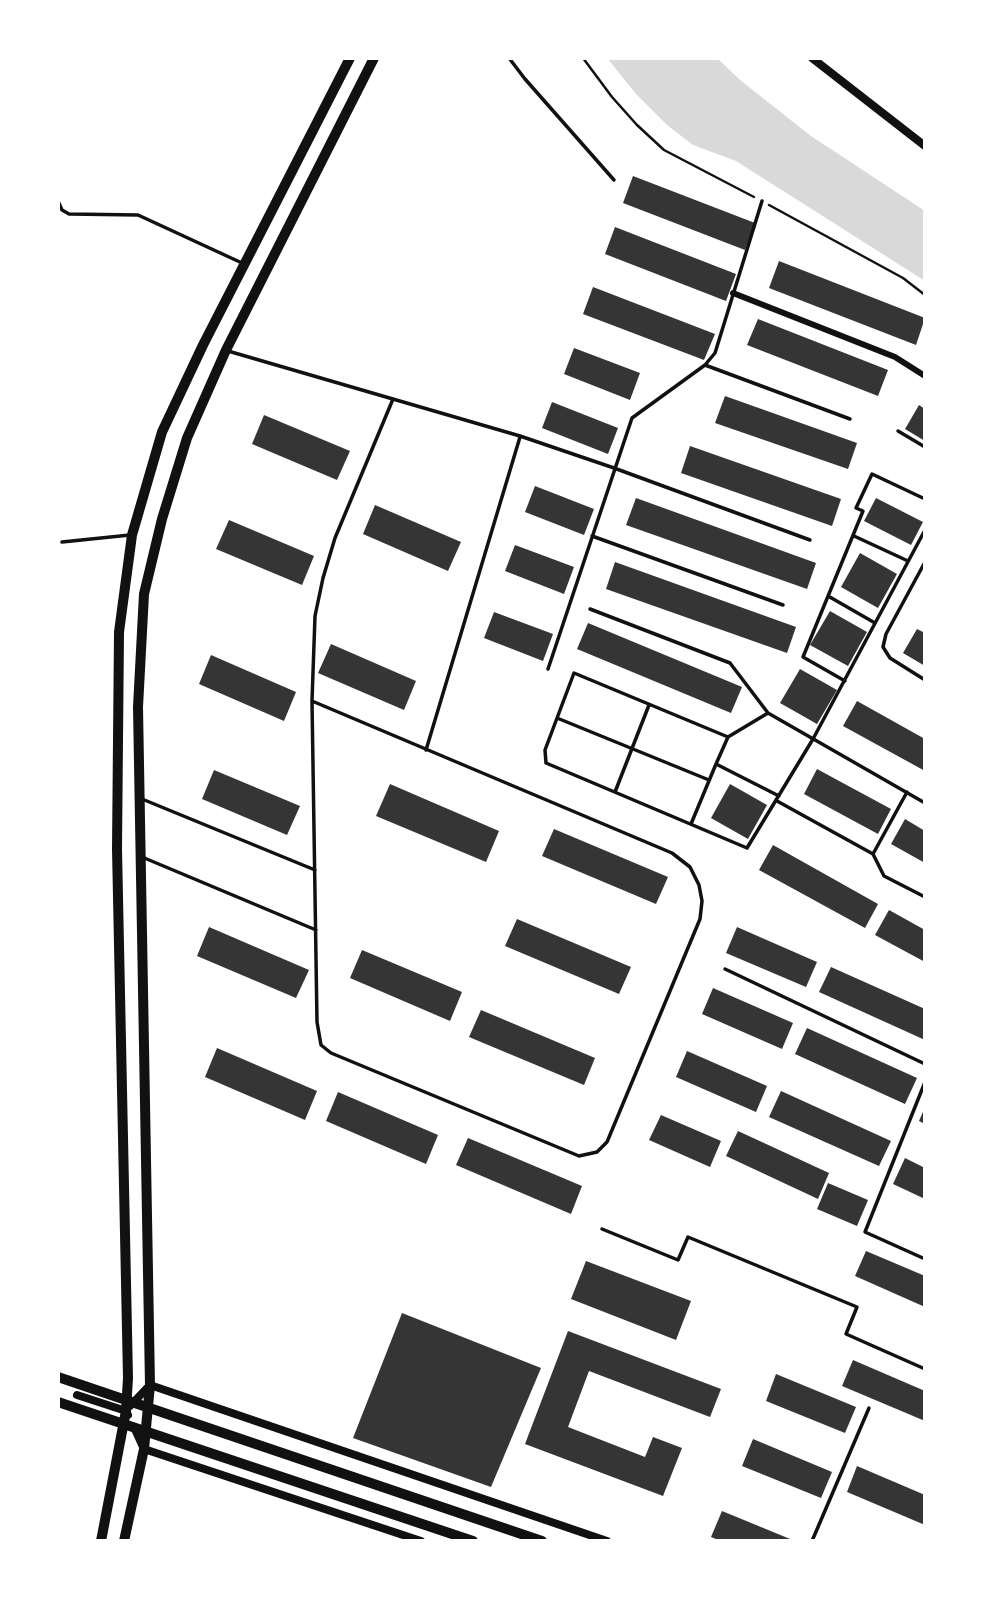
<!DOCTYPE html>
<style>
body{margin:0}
#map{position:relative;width:983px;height:1599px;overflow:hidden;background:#fff;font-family:Montserrat,sans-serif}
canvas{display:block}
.frame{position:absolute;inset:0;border:60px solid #fff;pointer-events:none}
</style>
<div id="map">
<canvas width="983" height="1599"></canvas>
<div class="frame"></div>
</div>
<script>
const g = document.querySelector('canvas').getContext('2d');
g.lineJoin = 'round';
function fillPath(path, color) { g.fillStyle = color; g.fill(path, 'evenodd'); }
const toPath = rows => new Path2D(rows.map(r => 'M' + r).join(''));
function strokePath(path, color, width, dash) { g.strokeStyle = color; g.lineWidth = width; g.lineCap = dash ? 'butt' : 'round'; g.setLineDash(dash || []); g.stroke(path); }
fillPath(toPath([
 [607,58,717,58,740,80,811,136,925,211,925,281,736,161,693,145,667,125,636,94]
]), '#d9d9d9');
fillPath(toPath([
 [633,176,755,223,745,250,623,203],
 [615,227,736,274,726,301,605,254],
 [779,261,925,318,916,345,769,288],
 [593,287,715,334,704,360,583,314],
 [758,319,888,370,878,396,747,345],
 [574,348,640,373,630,400,564,374],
 [725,396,857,443,848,469,715,423],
 [552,402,618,428,608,454,542,428],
 [919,405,925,409,925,441,905,429],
 [264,415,350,451,337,480,252,444],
 [690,446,841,499,832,526,681,473],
 [535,486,594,509,584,535,525,512],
 [636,498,816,563,807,589,626,525],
 [876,498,923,522,911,545,864,521],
 [375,505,461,542,448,571,363,534],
 [229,520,314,556,302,585,216,549],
 [515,545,574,567,564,594,505,571],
 [860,553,897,574,878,608,841,587],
 [615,562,796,627,787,653,606,589],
 [830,611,867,632,848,666,810,645],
 [494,612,553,634,543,661,484,638],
 [588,623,742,687,731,713,577,649],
 [917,629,925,633,925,666,903,653],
 [331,644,416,681,404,710,318,673],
 [211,655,296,692,284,721,199,684],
 [800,669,837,690,817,724,780,703],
 [857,701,925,739,925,771,843,726],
 [817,769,891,809,878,834,804,794],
 [214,770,300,806,287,835,202,799],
 [390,784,499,831,486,862,376,816],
 [730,784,767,805,748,839,711,818],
 [905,819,925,831,925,863,891,844],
 [554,829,668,877,656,904,542,856],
 [773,845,878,904,865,928,759,870],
 [889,910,925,930,925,962,875,935],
 [517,919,631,967,619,994,505,946],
 [209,927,309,970,296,998,197,956],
 [737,927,817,962,806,987,726,953],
 [362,950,462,992,450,1021,350,978],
 [831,967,925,1009,925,1040,819,992],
 [713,988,793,1023,782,1049,702,1014],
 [481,1010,595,1058,584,1085,469,1037],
 [807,1028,917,1078,905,1104,795,1054],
 [217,1048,317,1091,305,1120,205,1077],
 [687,1051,767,1086,756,1112,676,1077],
 [781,1091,891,1141,879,1166,769,1117],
 [338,1092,438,1135,426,1164,326,1121],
 [925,1107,925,1124,919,1121],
 [661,1115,721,1141,710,1167,649,1140],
 [738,1131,829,1173,818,1199,726,1156],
 [468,1138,582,1186,571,1214,456,1165],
 [905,1158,925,1168,925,1199,893,1184],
 [828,1183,868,1200,857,1226,817,1209],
 [866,1251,925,1276,925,1307,855,1276],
 [586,1261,691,1301,676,1340,571,1299],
 [402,1313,541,1368,491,1487,353,1438],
 [568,1331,721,1389,710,1417,589,1371,568,1427,645,1457,653,1437,682,1448,663,1496,525,1444],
 [853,1360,925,1391,925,1421,842,1386],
 [776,1374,856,1407,845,1433,766,1401],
 [753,1439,832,1472,821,1498,742,1466],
 [857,1466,925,1495,925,1525,847,1492],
 [722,1511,795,1541,721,1541,711,1537]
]), '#353535');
strokePath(toPath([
 [583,58,612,97,637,125,664,150,754,197],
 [769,205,903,278,925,295]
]), '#111', 2.5);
strokePath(toPath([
 [509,58,525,79,614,180],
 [58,201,62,210,69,214,138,215,242,263],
 [228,351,520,436,614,468,810,540],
 [705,365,850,419],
 [898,431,925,447],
 [592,536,783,605],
 [854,536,908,561],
 [62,542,130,535],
 [925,562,886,634,883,647,890,658,925,680],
 [828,596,875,623],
 [590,609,730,663,768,713,925,803],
 [548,669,632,418,705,365,715,353,762,201],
 [845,681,803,657,863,511,856,508,872,474,925,499],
 [312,701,672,853,690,867,699,885,702,901,700,919,607,1142,597,1152,579,1156,331,1053,321,1045,317,1022,312,701,315,616,323,578,335,538,393,399],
 [768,713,728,737,716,764,779,796],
 [557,718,709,780],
 [728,737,574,673,545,750,546,763,747,848,813,739,925,530],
 [426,750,520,437],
 [615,792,649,705],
 [142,799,315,870],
 [777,801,873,854,884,876,925,897],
 [691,824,716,764],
 [873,854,907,792],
 [142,857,316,930],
 [725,969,925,1064],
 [925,1082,865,1232,925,1259],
 [602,1229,678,1260,688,1237,857,1307,846,1334,925,1369],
 [812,1541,869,1408]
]), '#111', 3.5);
strokePath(toPath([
 [733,293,895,357,925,376]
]), '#111', 6);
strokePath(toPath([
 [812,58,925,146],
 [77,1395,126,1411,128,1415],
 [130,1406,150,1385,607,1541],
 [134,1427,144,1449,421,1541]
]), '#111', 8);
strokePath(toPath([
 [101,1541,126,1411,128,1378,117,849,119,632,132,535,162,432,203,345,350,58],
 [124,1541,144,1449,150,1385,138,707,144,594,162,519,187,438,226,350,374,58]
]), '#111', 10);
strokePath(toPath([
 [58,1377,542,1541],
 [58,1402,473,1541]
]), '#111', 10);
</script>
